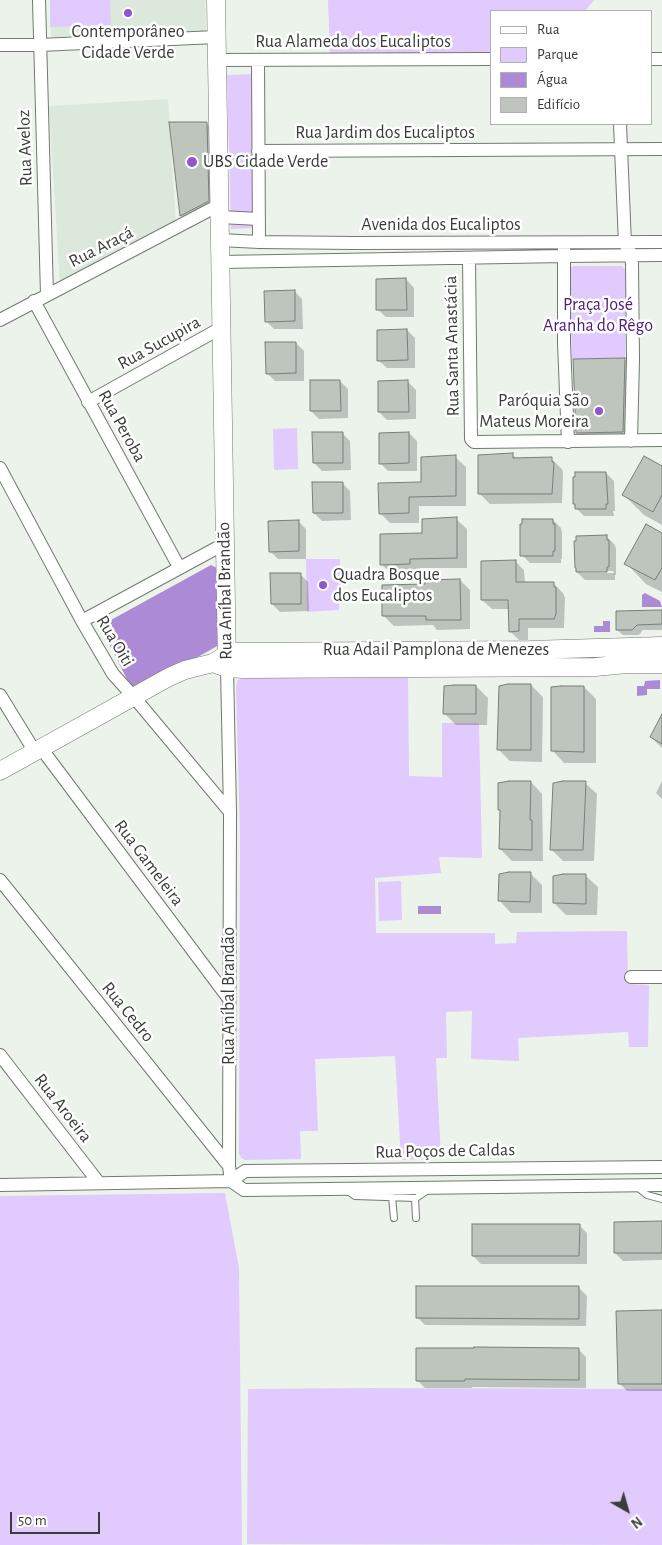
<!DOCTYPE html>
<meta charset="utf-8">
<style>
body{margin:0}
#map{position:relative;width:662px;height:1545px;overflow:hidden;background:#ecf3eb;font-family:"Alegreya Sans",sans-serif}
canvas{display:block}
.legend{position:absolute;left:490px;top:10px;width:162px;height:115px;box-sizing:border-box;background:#fff;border:1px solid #b0b1b0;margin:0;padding:6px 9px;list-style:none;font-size:15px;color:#393c39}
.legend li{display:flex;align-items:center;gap:10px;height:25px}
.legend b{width:25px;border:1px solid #b0b1b0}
.north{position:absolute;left:602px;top:1485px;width:50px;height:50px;-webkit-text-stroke:4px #fff;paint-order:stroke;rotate:142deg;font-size:14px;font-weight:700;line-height:20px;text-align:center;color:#393c39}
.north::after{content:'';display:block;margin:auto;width:18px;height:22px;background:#393c39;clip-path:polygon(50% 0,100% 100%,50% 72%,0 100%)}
.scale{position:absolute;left:10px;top:1512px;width:90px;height:22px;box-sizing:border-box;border:2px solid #393c39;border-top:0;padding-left:6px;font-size:15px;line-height:18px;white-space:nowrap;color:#393c39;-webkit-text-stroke:4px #fff;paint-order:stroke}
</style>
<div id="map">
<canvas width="662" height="1545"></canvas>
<ul class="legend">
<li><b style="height:6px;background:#fff"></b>Rua</li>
<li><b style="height:14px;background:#e1cafd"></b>Parque</li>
<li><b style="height:14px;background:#ad8ad5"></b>Água</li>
<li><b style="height:14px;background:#bec5bd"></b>Edifício</li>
</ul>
<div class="north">N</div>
<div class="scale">50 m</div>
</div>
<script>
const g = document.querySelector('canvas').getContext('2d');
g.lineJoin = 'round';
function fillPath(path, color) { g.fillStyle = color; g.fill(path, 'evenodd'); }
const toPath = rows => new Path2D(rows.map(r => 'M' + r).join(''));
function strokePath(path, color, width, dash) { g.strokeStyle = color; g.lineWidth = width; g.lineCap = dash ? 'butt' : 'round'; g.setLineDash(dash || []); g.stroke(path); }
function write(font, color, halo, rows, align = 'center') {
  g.font = font + ' "Alegreya Sans",sans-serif'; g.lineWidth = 5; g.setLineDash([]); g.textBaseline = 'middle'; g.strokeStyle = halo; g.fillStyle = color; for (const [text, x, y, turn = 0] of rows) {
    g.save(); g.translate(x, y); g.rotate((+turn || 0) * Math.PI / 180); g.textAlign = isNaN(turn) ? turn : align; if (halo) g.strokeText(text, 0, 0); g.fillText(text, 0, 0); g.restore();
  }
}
fillPath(toPath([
 [50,0,205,0,206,33,51,37],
 [168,99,176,224,60,286,49,106]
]), '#dbe8db');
fillPath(toPath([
 [50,0,110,0,111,25,50,27],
 [328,0,594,0,585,11,491,11,491,53,330,55],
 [254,74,253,228,231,229,227,75],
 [574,266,622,266,626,270,625,358,572,359,569,273,569,268],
 [297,428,298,469,274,470,273,429],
 [306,559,340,559,339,610,307,612],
 [242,678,408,678,409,776,442,777,442,723,479,723,482,858,439,857,441,873,375,878,376,933,495,933,495,944,516,943,517,932,627,931,628,984,649,985,648,1047,629,1047,628,1032,518,1038,519,1061,471,1059,472,1011,446,1012,447,1058,436,1058,441,1158,401,1160,395,1056,315,1059,318,1131,300,1131,301,1159,245,1160,241,1158,239,1153,240,833,236,687,237,681],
 [401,881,402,920,379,921,378,882],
 [225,1193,239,1268,242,1545,0,1545,0,1196],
 [368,1388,662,1389,662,1545,247,1544,248,1389]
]), '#e1cafd');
fillPath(toPath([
 [211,565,217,568,219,645,134,693,100,626],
 [645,593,660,601,662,607,642,607,642,595],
 [603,621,610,621,610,632,594,632,594,626,603,626],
 [660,680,660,689,647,689,647,695,637,696,637,686,644,686,645,681],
 [418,906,441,906,441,914,418,914]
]), '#ad8ad5');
fillPath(toPath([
 [170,123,207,124,215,132,216,209,189,223,181,216],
 [406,279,414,288,414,317,386,317,377,309],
 [294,291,302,299,303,329,274,329,266,321],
 [407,330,415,338,415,368,387,368,378,360],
 [296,343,304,351,304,381,275,381,267,373],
 [624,359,630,364,628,437,582,438,577,432],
 [340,381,348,389,348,418,319,419,311,411],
 [408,382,416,390,416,419,387,420,379,412],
 [342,433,350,441,351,470,322,471,314,463],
 [409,433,417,441,417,471,388,471,380,463],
 [513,455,517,459,551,459,562,469,563,474,562,503,490,504,480,494],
 [455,457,466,467,466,506,419,506,419,523,390,523,380,513,423,483],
 [662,467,662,525,644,515,624,495],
 [606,473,614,481,615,511,613,511,614,516,584,516,576,508,574,504],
 [342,483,350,491,351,520,322,521,314,513],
 [456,519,467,529,467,568,420,568,420,574,392,574,381,564],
 [553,520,561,528,562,533,562,559,561,559,561,563,530,563,522,555],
 [298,521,306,529,306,559,278,559,270,551],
 [662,534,662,592,646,584,626,563],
 [607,537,615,545,616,549,616,575,615,575,615,580,585,580,577,572],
 [582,571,613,571,614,573,582,573],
 [515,561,524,570,525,584,554,584,563,593,565,598,564,628,528,628,528,640,519,640,510,631,510,609,492,609,482,600],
 [300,574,308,582,309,611,280,612,272,604],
 [460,580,470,590,470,629,437,630,433,625,394,626,384,616,427,586],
 [662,612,662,630,643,630,639,635,623,635,617,630],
 [531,685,543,697,542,762,510,761,499,750],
 [476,686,488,698,487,725,456,725,444,713],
 [584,687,596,699,596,763,564,763,553,751],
 [662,717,662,748,651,737],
 [662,781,662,799,656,793],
 [531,782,542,794,543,861,512,861,500,849,501,811,499,809],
 [585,783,597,794,594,861,563,861,551,849],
 [531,874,542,885,542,913,511,913,500,901],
 [586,876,598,887,597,915,566,915,554,903],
 [662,1223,662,1260,623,1261,615,1253],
 [579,1225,587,1233,587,1264,481,1264,473,1256],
 [579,1288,587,1296,586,1326,425,1325,417,1317],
 [662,1312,662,1391,627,1391,619,1383],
 [578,1349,586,1357,586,1388,472,1387,472,1388,425,1388,417,1380]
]), '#0003');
const building = toPath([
 [169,122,207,122,209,201,180,216,169,122],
 [406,278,407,310,376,310,376,279,406,278],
 [295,290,295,321,265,322,264,291,295,290],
 [407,329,408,360,377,361,377,330,407,329],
 [265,342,296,342,296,373,266,374,265,342],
 [625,358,623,432,576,433,573,359,625,358],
 [310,380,340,380,341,411,310,411,310,380],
 [408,380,409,412,378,412,378,381,408,380],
 [312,432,343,432,343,463,313,463,312,432],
 [409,432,409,463,379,464,379,433,409,432],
 [513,453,513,458,552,457,552,462,554,462,552,494,478,494,478,455,513,453],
 [456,455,456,496,409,497,409,513,379,514,378,483,421,482,421,457,456,455],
 [644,456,662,466,662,495,653,512,622,495,644,456],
 [575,472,606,472,608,504,606,504,606,509,575,509,575,504,573,504,573,477,575,477,575,472],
 [312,482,343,482,343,513,313,513,312,482],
 [457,517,457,558,410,559,410,564,380,565,380,534,422,533,422,519,457,517],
 [522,519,553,519,553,524,555,524,555,551,553,551,553,556,520,556,520,524,522,524,522,519],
 [299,520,299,551,269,552,268,521,299,520],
 [646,524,662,533,662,568,655,580,624,564,646,524],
 [607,535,607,540,609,540,609,567,607,567,607,572,576,572,576,568,575,568,574,541,576,541,576,536,607,535],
 [516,560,516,582,554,582,554,587,556,587,556,614,554,619,519,619,519,631,509,632,508,600,481,600,481,561,516,560],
 [270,573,301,573,301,604,271,604,270,573],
 [460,579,461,620,426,620,426,616,382,616,382,585,425,584,425,580,460,579],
 [662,610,662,624,637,625,632,630,616,630,616,611,662,610],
 [508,684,531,684,531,750,497,750,499,686,508,684],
 [454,685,476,685,476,714,443,714,444,686,454,685],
 [561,686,584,686,584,752,551,751,551,687,561,686],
 [662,714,662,744,650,737,662,714],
 [509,781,531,781,530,820,532,820,532,850,499,849,500,810,498,810,498,783,509,781],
 [563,781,586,781,583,850,550,850,553,783,563,781],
 [509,872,531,872,530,902,498,901,499,874,509,872],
 [563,874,586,874,586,904,553,903,553,876,563,874],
 [662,1221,662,1253,614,1253,614,1222,662,1221],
 [472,1224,580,1224,579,1256,472,1256,472,1224],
 [416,1286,579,1286,579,1319,416,1318,416,1286],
 [662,1310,662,1384,618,1384,616,1311,662,1310],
 [474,1347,579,1348,579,1380,465,1379,465,1381,416,1381,416,1348,474,1348,474,1347]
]);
fillPath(building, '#bec5bd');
strokePath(building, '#797f79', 1);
const lane = toPath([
 [636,1186,647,1195,662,1199],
 [348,1191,355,1196,416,1198,428,1190],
 [392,1197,394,1218],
 [415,1198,416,1218]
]);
const street = toPath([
 [39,0,47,295],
 [0,45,40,45,216,37],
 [651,59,662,59],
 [216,60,491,59],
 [258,60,259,242],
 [620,124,625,244,630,252,632,264,633,359,631,441],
 [258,151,662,149],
 [220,217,259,219],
 [220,240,259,242,354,243,662,242],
 [564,247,564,343,568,442],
 [469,258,471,439,474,442,662,440],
 [221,262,564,256,662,255],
 [34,301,179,567],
 [0,320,219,205],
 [88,402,221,328],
 [0,468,82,621,113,674,133,696,230,812],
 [82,621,224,544],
 [227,668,230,812,229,1166,231,1181],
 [0,695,35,752],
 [41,748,229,999],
 [0,880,229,1166],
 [631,977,662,977],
 [0,1055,99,1183],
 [231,1181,245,1171,662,1167],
 [0,1185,231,1181,244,1190,662,1185]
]);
const secondary = toPath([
 [216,0,227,665],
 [216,664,227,668,243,669,595,667,627,664,662,664],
 [0,771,169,677,185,670,213,663,226,655,236,652,530,650,662,646]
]);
strokePath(lane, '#737972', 8);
strokePath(street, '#737972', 14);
strokePath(secondary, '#737972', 19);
strokePath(lane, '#fff', 6);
strokePath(street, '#fff', 12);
strokePath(secondary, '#fff', 18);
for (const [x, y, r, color] of [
 [128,13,5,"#9255cc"],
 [192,162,6,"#9255cc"],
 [599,411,5,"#9255cc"],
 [323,585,5,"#9255cc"]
]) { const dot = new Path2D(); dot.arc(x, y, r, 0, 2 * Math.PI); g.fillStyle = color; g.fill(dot); strokePath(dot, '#fff', 2); }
write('18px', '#393c39', '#fff', [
 ["Contemporâneo",128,32,"center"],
 ["Cidade Verde",128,53,"center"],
 ["UBS Cidade Verde",203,162],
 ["Paróquia São",589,401,"right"],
 ["Mateus Moreira",589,422,"right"],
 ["Quadra Bosque",333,575],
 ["dos Eucaliptos",333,596]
], 'left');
write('18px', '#393c39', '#fff', [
 ["Rua Alameda dos Eucaliptos",353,42],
 ["Rua Jardim dos Eucaliptos",385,133],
 ["Rua Aveloz",25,148,-92],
 ["Avenida dos Eucaliptos",441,225],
 ["Rua Araçá",101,247,-27],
 ["Rua Sucupira",159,343,-29],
 ["Rua Santa Anastácia",452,346,-91],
 ["Rua Peroba",122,426,61],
 ["Rua Aníbal Brandão",225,591,-91],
 ["Rua Oiti",115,641,59],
 ["Rua Adail Pamplona de Menezes",436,650],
 ["Rua Gameleira",149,863,53],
 ["Rua Aníbal Brandão",229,996,-90],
 ["Rua Cedro",128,1012,51],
 ["Rua Aroeira",63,1108,52],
 ["Rua Poços de Caldas",445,1151,-1]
]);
write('18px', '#502078', '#fff', [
 ["Praça José",598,305],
 ["Aranha do Rêgo",598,326]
]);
</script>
